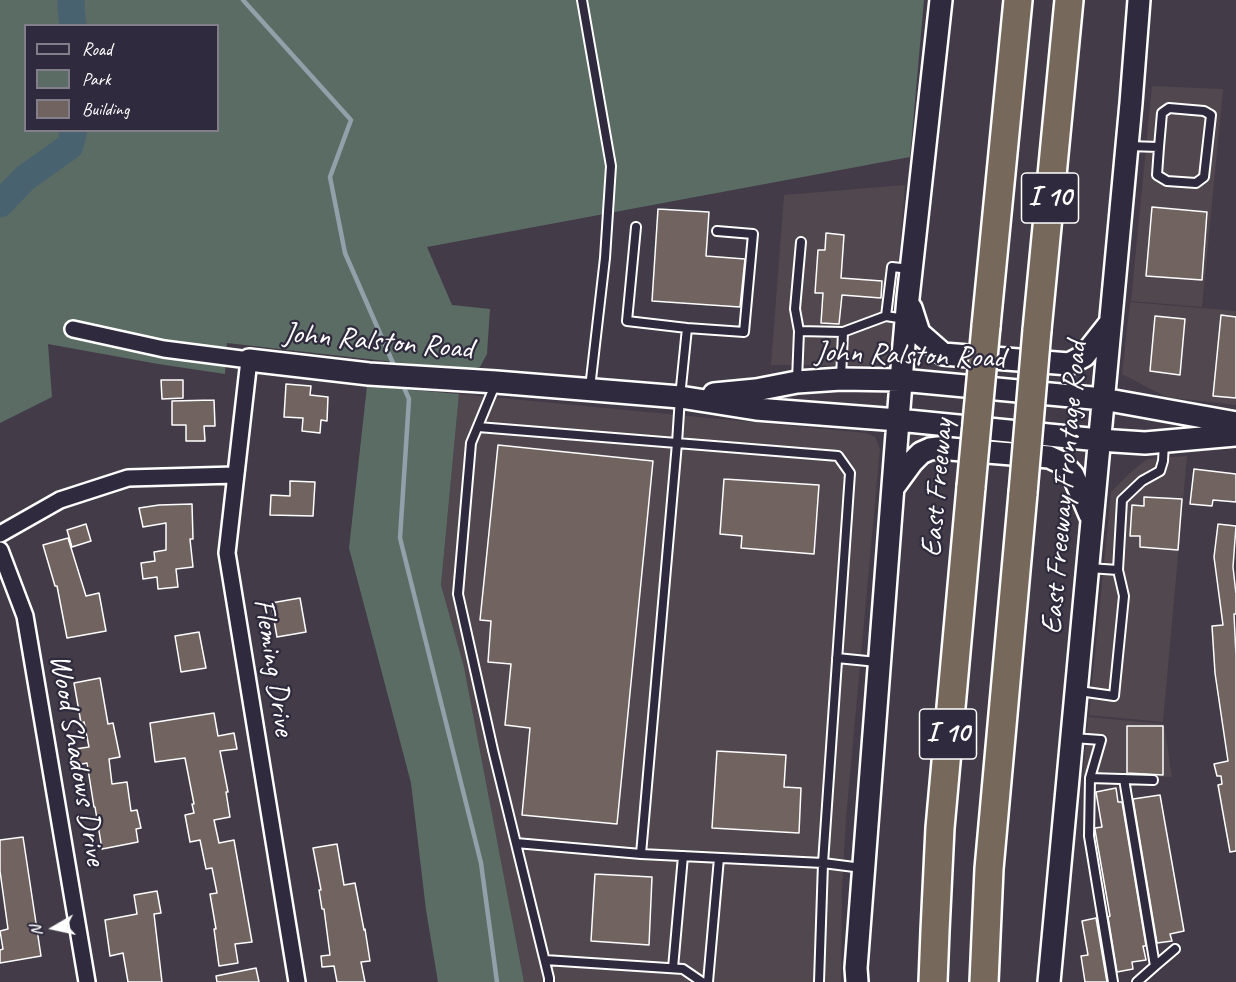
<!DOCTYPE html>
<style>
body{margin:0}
#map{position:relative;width:1236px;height:982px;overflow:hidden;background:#433b47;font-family:Caveat,sans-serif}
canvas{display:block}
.legend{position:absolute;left:24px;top:24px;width:195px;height:108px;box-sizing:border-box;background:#2f2a3d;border:2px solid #827f8b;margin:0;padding:8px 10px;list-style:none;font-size:18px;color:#fff}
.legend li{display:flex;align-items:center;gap:12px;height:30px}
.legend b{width:30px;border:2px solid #827f8b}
.north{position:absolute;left:24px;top:898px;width:60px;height:60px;-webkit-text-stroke:4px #2f2a3d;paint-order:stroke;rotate:261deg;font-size:16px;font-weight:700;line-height:24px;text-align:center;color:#fff}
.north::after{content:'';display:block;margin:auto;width:21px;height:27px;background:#fff;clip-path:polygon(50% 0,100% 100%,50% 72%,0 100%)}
</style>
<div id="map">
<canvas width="1236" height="982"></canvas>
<ul class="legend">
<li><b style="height:8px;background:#2f2a3d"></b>Road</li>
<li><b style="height:16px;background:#5b6c64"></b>Park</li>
<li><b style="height:16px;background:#71635f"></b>Building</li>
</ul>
<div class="north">N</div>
</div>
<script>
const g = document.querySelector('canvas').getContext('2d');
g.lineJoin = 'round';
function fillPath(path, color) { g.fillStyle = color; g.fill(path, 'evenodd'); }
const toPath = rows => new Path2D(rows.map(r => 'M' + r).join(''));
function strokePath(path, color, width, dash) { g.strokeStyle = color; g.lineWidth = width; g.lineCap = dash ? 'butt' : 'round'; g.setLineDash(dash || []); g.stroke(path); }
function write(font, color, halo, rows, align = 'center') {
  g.font = font + ' Caveat,sans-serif'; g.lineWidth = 4.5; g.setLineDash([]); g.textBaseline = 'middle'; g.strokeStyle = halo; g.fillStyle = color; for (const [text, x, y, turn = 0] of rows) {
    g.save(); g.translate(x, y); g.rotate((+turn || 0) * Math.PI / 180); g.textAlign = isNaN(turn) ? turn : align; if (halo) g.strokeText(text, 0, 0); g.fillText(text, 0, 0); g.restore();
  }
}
fillPath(toPath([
 [1152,86,1223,89,1202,307,1131,301],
 [905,185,891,356,883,363,871,365,771,365,784,195],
 [1130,302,1236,311,1236,405,1166,397,1122,374],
 [459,394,866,433,875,437,880,449,846,818,842,891,841,982,524,982,464,667,441,585],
 [1187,456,1163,722,1089,715,1111,492,1130,473,1147,459],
 [1088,717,1164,724,1172,777,1083,776]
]), '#51474e');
fillPath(toPath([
 [0,0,924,0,910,157,427,247,452,305,490,309,487,354,480,367,465,370,227,343,225,374,158,364,48,344,52,397,0,423],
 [26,26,218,26,218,130,26,130],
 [367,386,459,394,441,585,464,667,524,982,438,982,426,910,411,783,349,548]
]), '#5b6c64');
strokePath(toPath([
 [243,0,351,120,330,177,345,253,396,370],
 [402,383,409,399,400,538,481,863,497,982]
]), '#92a1a9', 4.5);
strokePath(toPath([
 [71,0,71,9,73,26],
 [0,204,25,178,70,146,74,130]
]), '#496270', 27);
const building = toPath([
 [1152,207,1207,212,1202,280,1146,276,1152,207],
 [658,209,709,212,706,256,745,259,740,307,652,301,658,209],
 [826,233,844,235,841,278,882,281,881,298,842,295,839,324,821,323,823,293,815,293,818,250,825,250,826,233],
 [1221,315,1236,317,1236,398,1213,396,1221,315],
 [1155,316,1185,319,1180,375,1150,371,1155,316],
 [161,380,183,380,183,398,162,399,161,380],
 [286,384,311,386,310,395,328,397,327,421,321,420,320,433,302,431,303,418,284,417,286,384],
 [214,400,215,426,204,426,205,441,186,441,186,425,172,425,172,401,214,400],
 [498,445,653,461,617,824,522,815,530,728,505,725,511,664,488,662,491,621,480,620,498,445],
 [1194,469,1236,474,1236,502,1213,500,1212,506,1190,504,1194,469],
 [724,479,819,485,814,554,741,548,742,536,720,534,724,479],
 [290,481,315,482,313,516,270,515,271,495,290,496,290,481],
 [1144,497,1182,499,1178,550,1140,547,1140,536,1130,536,1132,505,1144,506,1144,497],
 [192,504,193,539,190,539,193,567,176,569,178,587,158,589,157,577,143,579,141,563,155,561,154,552,166,550,166,523,143,527,139,508,159,505,192,504],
 [86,524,91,541,72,547,67,530,86,524],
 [1218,524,1236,526,1233,567,1236,594,1236,614,1234,614,1236,655,1236,851,1230,852,1218,785,1222,784,1221,776,1217,776,1214,764,1228,761,1215,673,1212,626,1223,625,1214,557,1218,524],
 [68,538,86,596,99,593,106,631,67,638,57,586,55,586,43,545,68,538],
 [300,598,306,632,277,637,271,603,300,598],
 [199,632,206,668,181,672,175,636,199,632],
 [100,678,108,724,113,723,120,757,109,759,112,784,127,782,131,811,137,810,141,828,136,829,138,842,102,849,95,807,94,807,87,763,77,765,75,749,89,747,84,722,81,723,74,683,100,678],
 [214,713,218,736,234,733,237,749,220,751,228,792,226,792,230,817,214,820,219,843,234,840,252,942,235,944,238,963,219,966,214,929,216,929,210,894,217,893,212,868,206,869,200,840,190,842,185,815,194,813,192,804,194,804,185,758,155,762,150,723,214,713],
 [1127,726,1163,726,1163,775,1127,773,1127,726],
 [717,751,786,755,784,787,801,788,799,833,712,828,717,751],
 [1116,788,1118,802,1122,802,1146,946,1143,946,1146,960,1132,962,1133,969,1117,972,1108,917,1110,916,1095,830,1095,828,1102,827,1096,792,1116,788],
 [1160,795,1184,931,1170,934,1172,941,1157,943,1133,799,1160,795],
 [23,837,41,956,0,963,0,950,3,949,0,931,8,929,0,871,0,840,23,837],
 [337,844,344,885,355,883,364,930,365,929,370,961,361,962,365,982,337,982,334,966,322,967,321,956,330,955,324,909,322,909,319,890,321,890,313,848,337,844],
 [595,874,652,877,649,945,591,941,595,874],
 [157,891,161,913,154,914,162,982,128,982,123,953,110,956,105,920,137,914,134,895,157,891],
 [1096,918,1107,982,1085,982,1081,956,1088,955,1082,921,1096,918],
 [256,968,259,982,217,982,216,976,256,968]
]);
fillPath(building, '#71635f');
strokePath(building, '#fff', 1.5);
const lane = toPath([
 [582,0,611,166,605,258,590,388],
 [1128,146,1159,147,1157,175,1167,181,1196,183,1204,177,1211,115,1204,111,1169,108,1162,113,1159,147],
 [636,227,627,321,687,328,744,332,753,234,717,231],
 [905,319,886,316,892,267,910,269],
 [799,331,795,309,801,242],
 [843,332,886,316],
 [797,380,799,331,843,332,841,378],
 [495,385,471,443,458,594,493,750,549,978,549,982],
 [478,427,838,456,850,473,823,863,819,982],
 [1089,568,1118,570],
 [837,658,877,662],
 [1079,691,1114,696,1124,596,1118,570,1122,500,1142,481,1160,471,1163,461,1164,443],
 [1073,738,1101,740,1090,778,1089,836,1113,982],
 [1090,778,1153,780],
 [1124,779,1155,966,1137,982],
 [516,843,641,854,677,443,680,397,687,328],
 [641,854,823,863,862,868],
 [545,960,683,969,702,982],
 [1155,966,1175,949],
 [673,968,683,856],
 [708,982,719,858]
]);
const street = toPath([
 [73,329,164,349,249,360,227,553,297,982],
 [0,534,60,500,128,478,235,475],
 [0,550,25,616,87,982]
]);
const secondary = toPath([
 [911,308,919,333,943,354,1069,364,1084,356,1110,323],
 [249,360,369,374,496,382,680,397,756,409,898,420,1099,440,1145,443,1236,435],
 [714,394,756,390,797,382,841,379,901,380,1103,399,1236,423],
 [893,488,912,462,921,453,930,449,938,448,1049,457,1062,463,1073,475,1090,515],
 [857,982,856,968,903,356,908,298,941,0],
 [1049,982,1131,103,1139,0]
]);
const highway = toPath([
 [986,326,1018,0],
 [1037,330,1069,0],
 [933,982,935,931,940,828,971,487],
 [984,982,989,869,1023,493]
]);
strokePath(lane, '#fff', 12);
strokePath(street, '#fff', 20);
strokePath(secondary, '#fff', 26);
strokePath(highway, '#fff', 32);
strokePath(lane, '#2f2a3d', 8);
strokePath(street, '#2f2a3d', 15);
strokePath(secondary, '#2f2a3d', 21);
strokePath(highway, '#76695c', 27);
const highwayBridge = toPath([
 [971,487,986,326],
 [1023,493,1037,330]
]);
strokePath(highwayBridge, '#fff', 32, []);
strokePath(highwayBridge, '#76695c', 27);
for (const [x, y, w] of [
 [1050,198,57],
 [948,734,57]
]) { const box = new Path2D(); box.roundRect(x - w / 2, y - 25, w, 50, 4.5); g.fillStyle = '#2f2a3d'; g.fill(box); strokePath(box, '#fff', 1.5); }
write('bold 28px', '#fff', null, [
 ["I 10",1050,198],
 ["I 10",948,734]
]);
write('30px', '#fff', '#2f2a3d', [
 ["John Ralston Road",378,342,5],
 ["John Ralston Road",910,356,2],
 ["East Freeway",938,488,-85],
 ["East Freeway Frontage Road",1065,488,-85],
 ["Fleming Drive",273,667,81],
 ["Wood Shadows Drive",77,760,80]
]);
</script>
